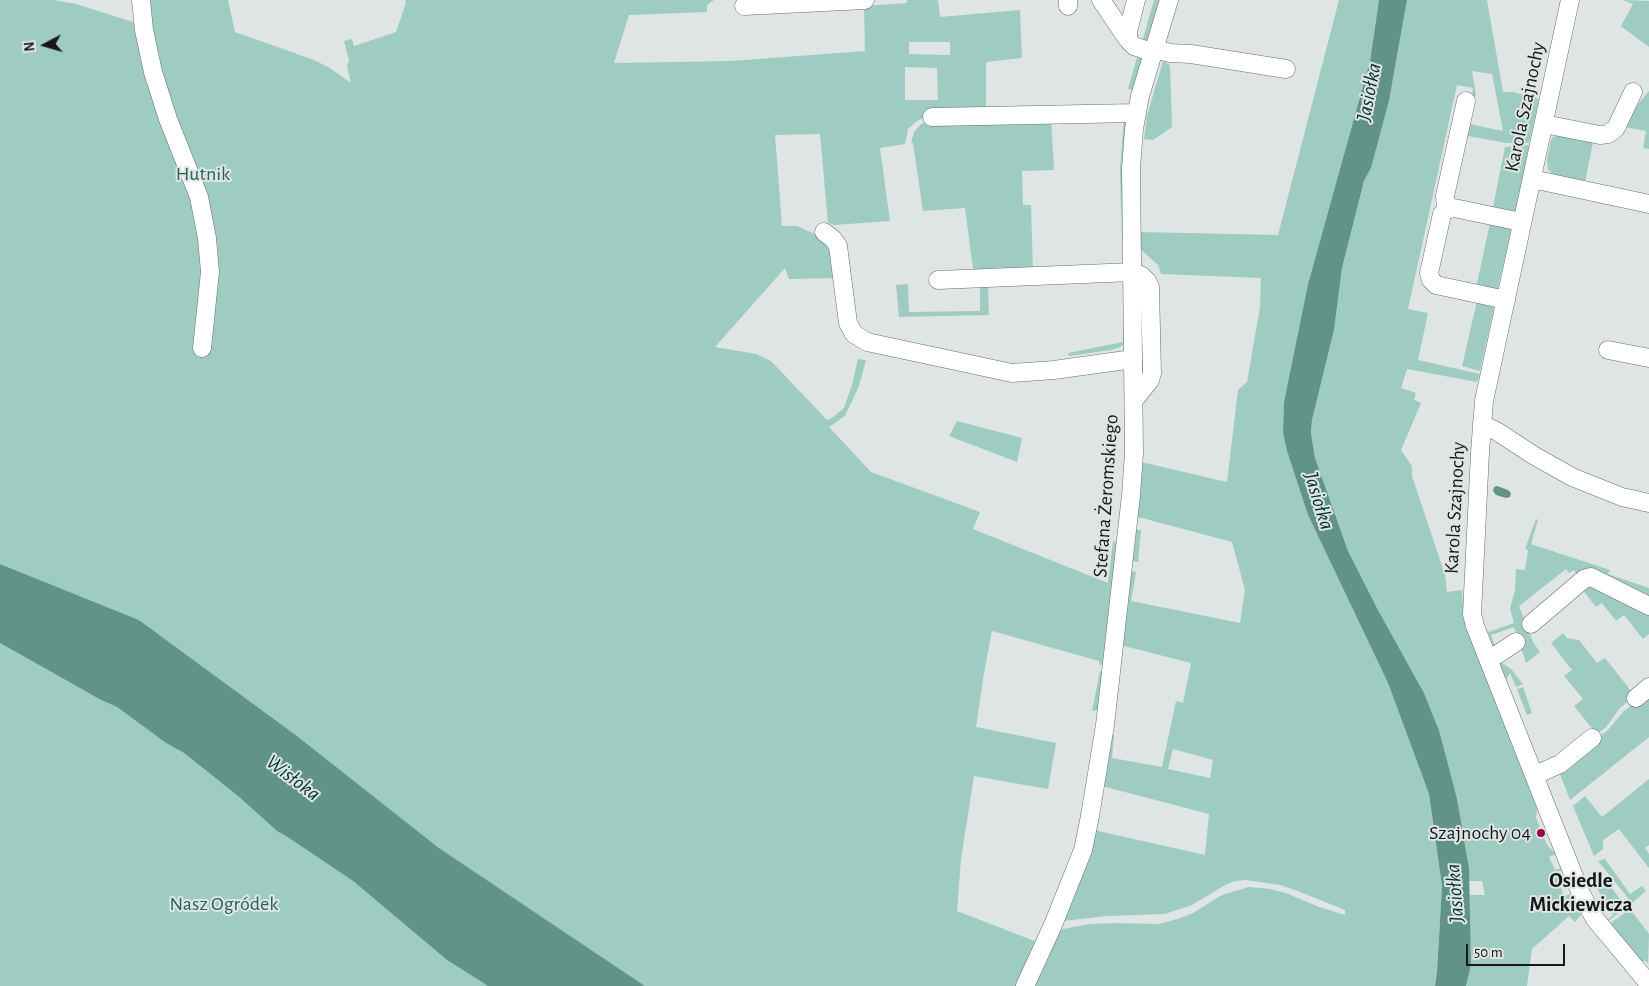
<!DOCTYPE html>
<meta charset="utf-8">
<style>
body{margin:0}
#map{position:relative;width:1649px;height:986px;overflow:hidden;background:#dee5e3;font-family:"Alegreya Sans",sans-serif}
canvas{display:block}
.north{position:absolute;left:20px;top:20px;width:50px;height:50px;-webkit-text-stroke:4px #dee5e3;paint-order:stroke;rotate:264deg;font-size:14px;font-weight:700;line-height:20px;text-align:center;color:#151817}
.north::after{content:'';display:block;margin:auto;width:18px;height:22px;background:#151817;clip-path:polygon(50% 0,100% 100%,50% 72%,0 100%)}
.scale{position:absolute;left:1466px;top:944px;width:99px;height:22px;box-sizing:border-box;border:2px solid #151817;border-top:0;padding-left:6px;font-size:15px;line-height:18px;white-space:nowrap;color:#151817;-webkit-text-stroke:4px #dee5e3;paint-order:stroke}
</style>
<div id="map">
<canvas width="1649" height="986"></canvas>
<div class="north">N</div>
<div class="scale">50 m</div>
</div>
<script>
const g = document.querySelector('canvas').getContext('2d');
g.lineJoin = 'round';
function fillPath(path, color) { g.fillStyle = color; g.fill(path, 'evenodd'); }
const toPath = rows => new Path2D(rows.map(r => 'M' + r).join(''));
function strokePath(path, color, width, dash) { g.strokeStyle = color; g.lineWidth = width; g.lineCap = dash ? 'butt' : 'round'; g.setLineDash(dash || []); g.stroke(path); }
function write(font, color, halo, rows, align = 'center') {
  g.font = font + ' "Alegreya Sans",sans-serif'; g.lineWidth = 4; g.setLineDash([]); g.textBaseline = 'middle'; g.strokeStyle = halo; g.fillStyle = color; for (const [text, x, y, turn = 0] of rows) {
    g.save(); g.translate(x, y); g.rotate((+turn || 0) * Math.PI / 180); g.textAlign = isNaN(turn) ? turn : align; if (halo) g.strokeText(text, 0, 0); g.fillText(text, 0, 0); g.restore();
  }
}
fillPath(toPath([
 [0,0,54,0,76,4,139,24,146,0,228,0,235,32,314,60,330,68,351,83,347,66,349,60,344,41,352,39,354,46,396,32,406,3,405,0,714,0,707,5,707,12,629,15,614,63,731,61,865,51,864,6,907,3,907,0,938,0,940,17,1020,10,1022,58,986,62,986,113,927,116,917,121,908,129,905,144,880,148,890,221,834,225,828,223,820,134,775,135,782,226,797,226,829,241,838,278,789,279,785,268,715,347,756,354,771,361,827,420,832,418,844,408,852,385,858,359,866,360,859,386,845,416,829,427,871,472,980,512,973,529,1108,583,1113,541,1117,543,1105,664,1100,665,1099,661,992,631,984,673,976,727,1056,743,1048,789,974,776,961,859,957,911,1037,942,1016,986,645,986,439,848,297,736,139,620,0,564],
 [909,42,950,42,950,55,909,54],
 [905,67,937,68,938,100,905,100],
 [1154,0,1160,0,1147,46,1141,46],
 [1339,0,1379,0,1370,61,1308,284,1284,402,1283,433,1287,451,1308,515,1388,683,1429,794,1442,886,1437,972,1435,986,1031,986,1058,930,1089,924,1116,923,1158,924,1178,919,1193,913,1222,895,1249,887,1270,889,1286,893,1319,907,1345,915,1345,910,1298,891,1280,885,1246,880,1235,881,1227,884,1190,906,1164,914,1107,916,1063,921,1094,830,1205,855,1209,814,1102,786,1110,735,1114,735,1112,758,1162,767,1176,701,1183,703,1191,663,1120,645,1129,571,1136,572,1131,601,1240,623,1245,590,1232,542,1142,518,1135,518,1141,462,1227,482,1238,390,1247,382,1260,307,1261,278,1161,274,1158,265,1140,249,1138,232,1278,235],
 [1173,749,1213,760,1210,778,1168,769],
 [1407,0,1487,0,1503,92,1513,92,1539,99,1529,143,1506,143,1468,136,1464,153,1460,152,1469,124,1503,131,1492,74,1472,71,1476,95,1471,100,1473,88,1457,85,1408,309,1428,313,1418,360,1480,374,1477,382,1407,369,1401,388,1416,393,1414,400,1421,403,1401,450,1412,466,1412,476,1445,575,1447,592,1462,590,1464,621,1537,808,1536,818,1547,845,1556,854,1549,857,1555,870,1564,867,1565,869,1555,873,1564,896,1574,893,1582,909,1581,915,1575,922,1569,916,1532,949,1527,986,1466,986,1471,965,1469,895,1485,895,1482,881,1469,881,1469,868,1462,827,1439,729,1424,693,1378,610,1348,551,1315,458,1311,433,1312,420,1334,330,1342,268,1364,181,1371,168,1389,101],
 [1622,0,1649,1,1649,47,1621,26,1633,4],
 [1138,54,1144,57,1134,90,1128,89],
 [1163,61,1170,65,1172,127,1153,140,1144,139,1147,116],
 [1649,91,1649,149,1643,148,1646,131,1625,127,1631,113],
 [1051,117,1054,170,1022,171,1023,205,1031,205,1033,274,974,276,965,208,923,211,913,143,911,143,914,132,921,124,925,122],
 [1124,117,1131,120,1127,241,1122,241,1120,170],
 [1559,135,1593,142,1585,182,1553,174,1548,170,1547,159,1551,140,1553,137],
 [1528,145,1529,147,1515,215,1492,212,1505,147],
 [1490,223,1509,227,1511,231,1497,292,1476,288],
 [980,281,988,282,989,315,899,317,896,285,908,284,909,312,980,311],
 [1477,301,1493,304,1494,307,1480,371,1462,366],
 [1127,323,1126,343,1120,347,1111,350,1069,356,1068,353,1123,342,1123,324],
 [957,421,1022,438,1017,462,949,436],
 [1536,519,1538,520,1531,544,1610,570,1608,574,1649,588,1649,603,1579,578,1574,570,1569,573,1566,569,1519,606,1533,642,1540,652,1526,663,1514,627,1491,635,1496,650,1495,651,1488,632,1514,623,1510,609,1515,590,1516,569,1525,570,1528,550,1525,549],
 [1134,530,1141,530,1138,562,1130,561],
 [1585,581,1649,611,1649,634,1643,639,1624,615,1616,621,1602,603,1596,607,1581,588],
 [1563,633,1567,638,1579,640,1597,663,1605,658,1635,696,1620,708,1606,727,1594,736,1594,731,1574,706,1583,699,1564,676,1572,670,1551,643],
 [0,643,101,700,117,707,166,743,184,753,238,796,277,831,289,838,353,881,447,960,488,986,0,986],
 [1498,660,1511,669,1523,684,1516,687,1510,673,1506,680],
 [1100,671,1104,673,1099,710,1092,711],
 [1523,687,1532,713,1527,715,1517,689],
 [1649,692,1649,737,1570,800,1558,769,1608,730,1624,711],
 [1649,779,1649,845,1645,848,1649,854,1649,868,1619,829,1603,840,1603,849,1594,856,1573,806,1585,796,1602,817],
 [1605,859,1630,894,1642,886,1646,891,1632,903,1598,861],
 [1599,871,1626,907,1606,923,1605,922,1613,915,1592,880,1592,876],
 [1630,909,1649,934,1648,964,1646,961,1636,961,1608,925]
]), '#9eccc3');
fillPath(toPath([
 [1379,0,1407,0,1389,101,1371,168,1364,181,1342,268,1334,330,1312,420,1311,433,1315,458,1348,551,1378,610,1424,693,1439,730,1457,799,1469,868,1471,965,1466,986,1435,986,1437,972,1442,886,1429,794,1388,683,1308,515,1287,451,1283,433,1284,402,1308,284,1370,61],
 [1497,486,1508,490,1511,493,1510,497,1506,498,1496,495,1493,491,1494,487],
 [0,564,139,620,297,736,439,848,645,986,488,986,447,960,353,881,289,838,277,831,238,796,184,753,166,743,117,707,101,700,0,643]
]), '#619389');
const minor = toPath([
 [141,0,144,30,153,72,168,119,199,197,207,238,210,272,202,348],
 [1101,0,1128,40],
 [1136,0,1128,31,1128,40,1134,46,1154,53],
 [1570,0,1484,401,1480,452,1472,614,1475,626,1581,894,1595,919,1649,984],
 [744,6,865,0],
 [1068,6,1068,0],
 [1155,49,1170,53,1191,54,1286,69],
 [932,117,1136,113],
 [1544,124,1600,135,1608,134,1616,128,1633,92],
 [1532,179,1649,204],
 [1446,210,1445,196,1466,101],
 [824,232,833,239,838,246,848,323,854,334,867,342,1012,373,1054,370,1133,359],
 [938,280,1133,272,1142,276,1147,281,1150,287,1152,373,1150,380,1135,399],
 [1506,300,1436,285,1431,280,1429,273,1442,214,1446,210,1454,208,1521,222],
 [1608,350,1649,358],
 [1482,424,1498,432,1533,455,1572,477,1622,497,1649,503],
 [1531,624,1584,579,1591,577,1649,606],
 [1489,660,1516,642],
 [1636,698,1649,687],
 [1535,775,1560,764,1592,738],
 [1025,986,1053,925,1083,850,1090,816,1105,725,1131,495,1134,453,1131,168,1134,129,1140,96,1169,0]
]);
strokePath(minor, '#676d6c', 19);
strokePath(minor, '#fff', 18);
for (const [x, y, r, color] of [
 [1541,833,5,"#9c0450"]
]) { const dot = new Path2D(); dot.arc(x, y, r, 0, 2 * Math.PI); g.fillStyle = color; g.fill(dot); strokePath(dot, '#dee5e3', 2); }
write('20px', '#151817', '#dee5e3', [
 ["Karola Szajnochy",1525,107,-78],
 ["Stefana Żeromskiego",1106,496,-86],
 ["Karola Szajnochy",1455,508,-87]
]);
write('20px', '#22645a', '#dee5e3', [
 ["Hutnik",203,174],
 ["Nasz Ogródek",224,904]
]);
write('20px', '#151817', '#dee5e3', [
 ["Szajnochy 04",1531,833]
], 'right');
write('italic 21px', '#02342e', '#dee5e3', [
 ["Jasiołka",1369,92,-79],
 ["Jasiołka",1319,501,73],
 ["Wisłoka",293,778,37],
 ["Jasiołka",1455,893,-94]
]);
write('bold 21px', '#151817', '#dee5e3', [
 ["Osiedle",1581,881],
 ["Mickiewicza",1581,905]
]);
</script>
